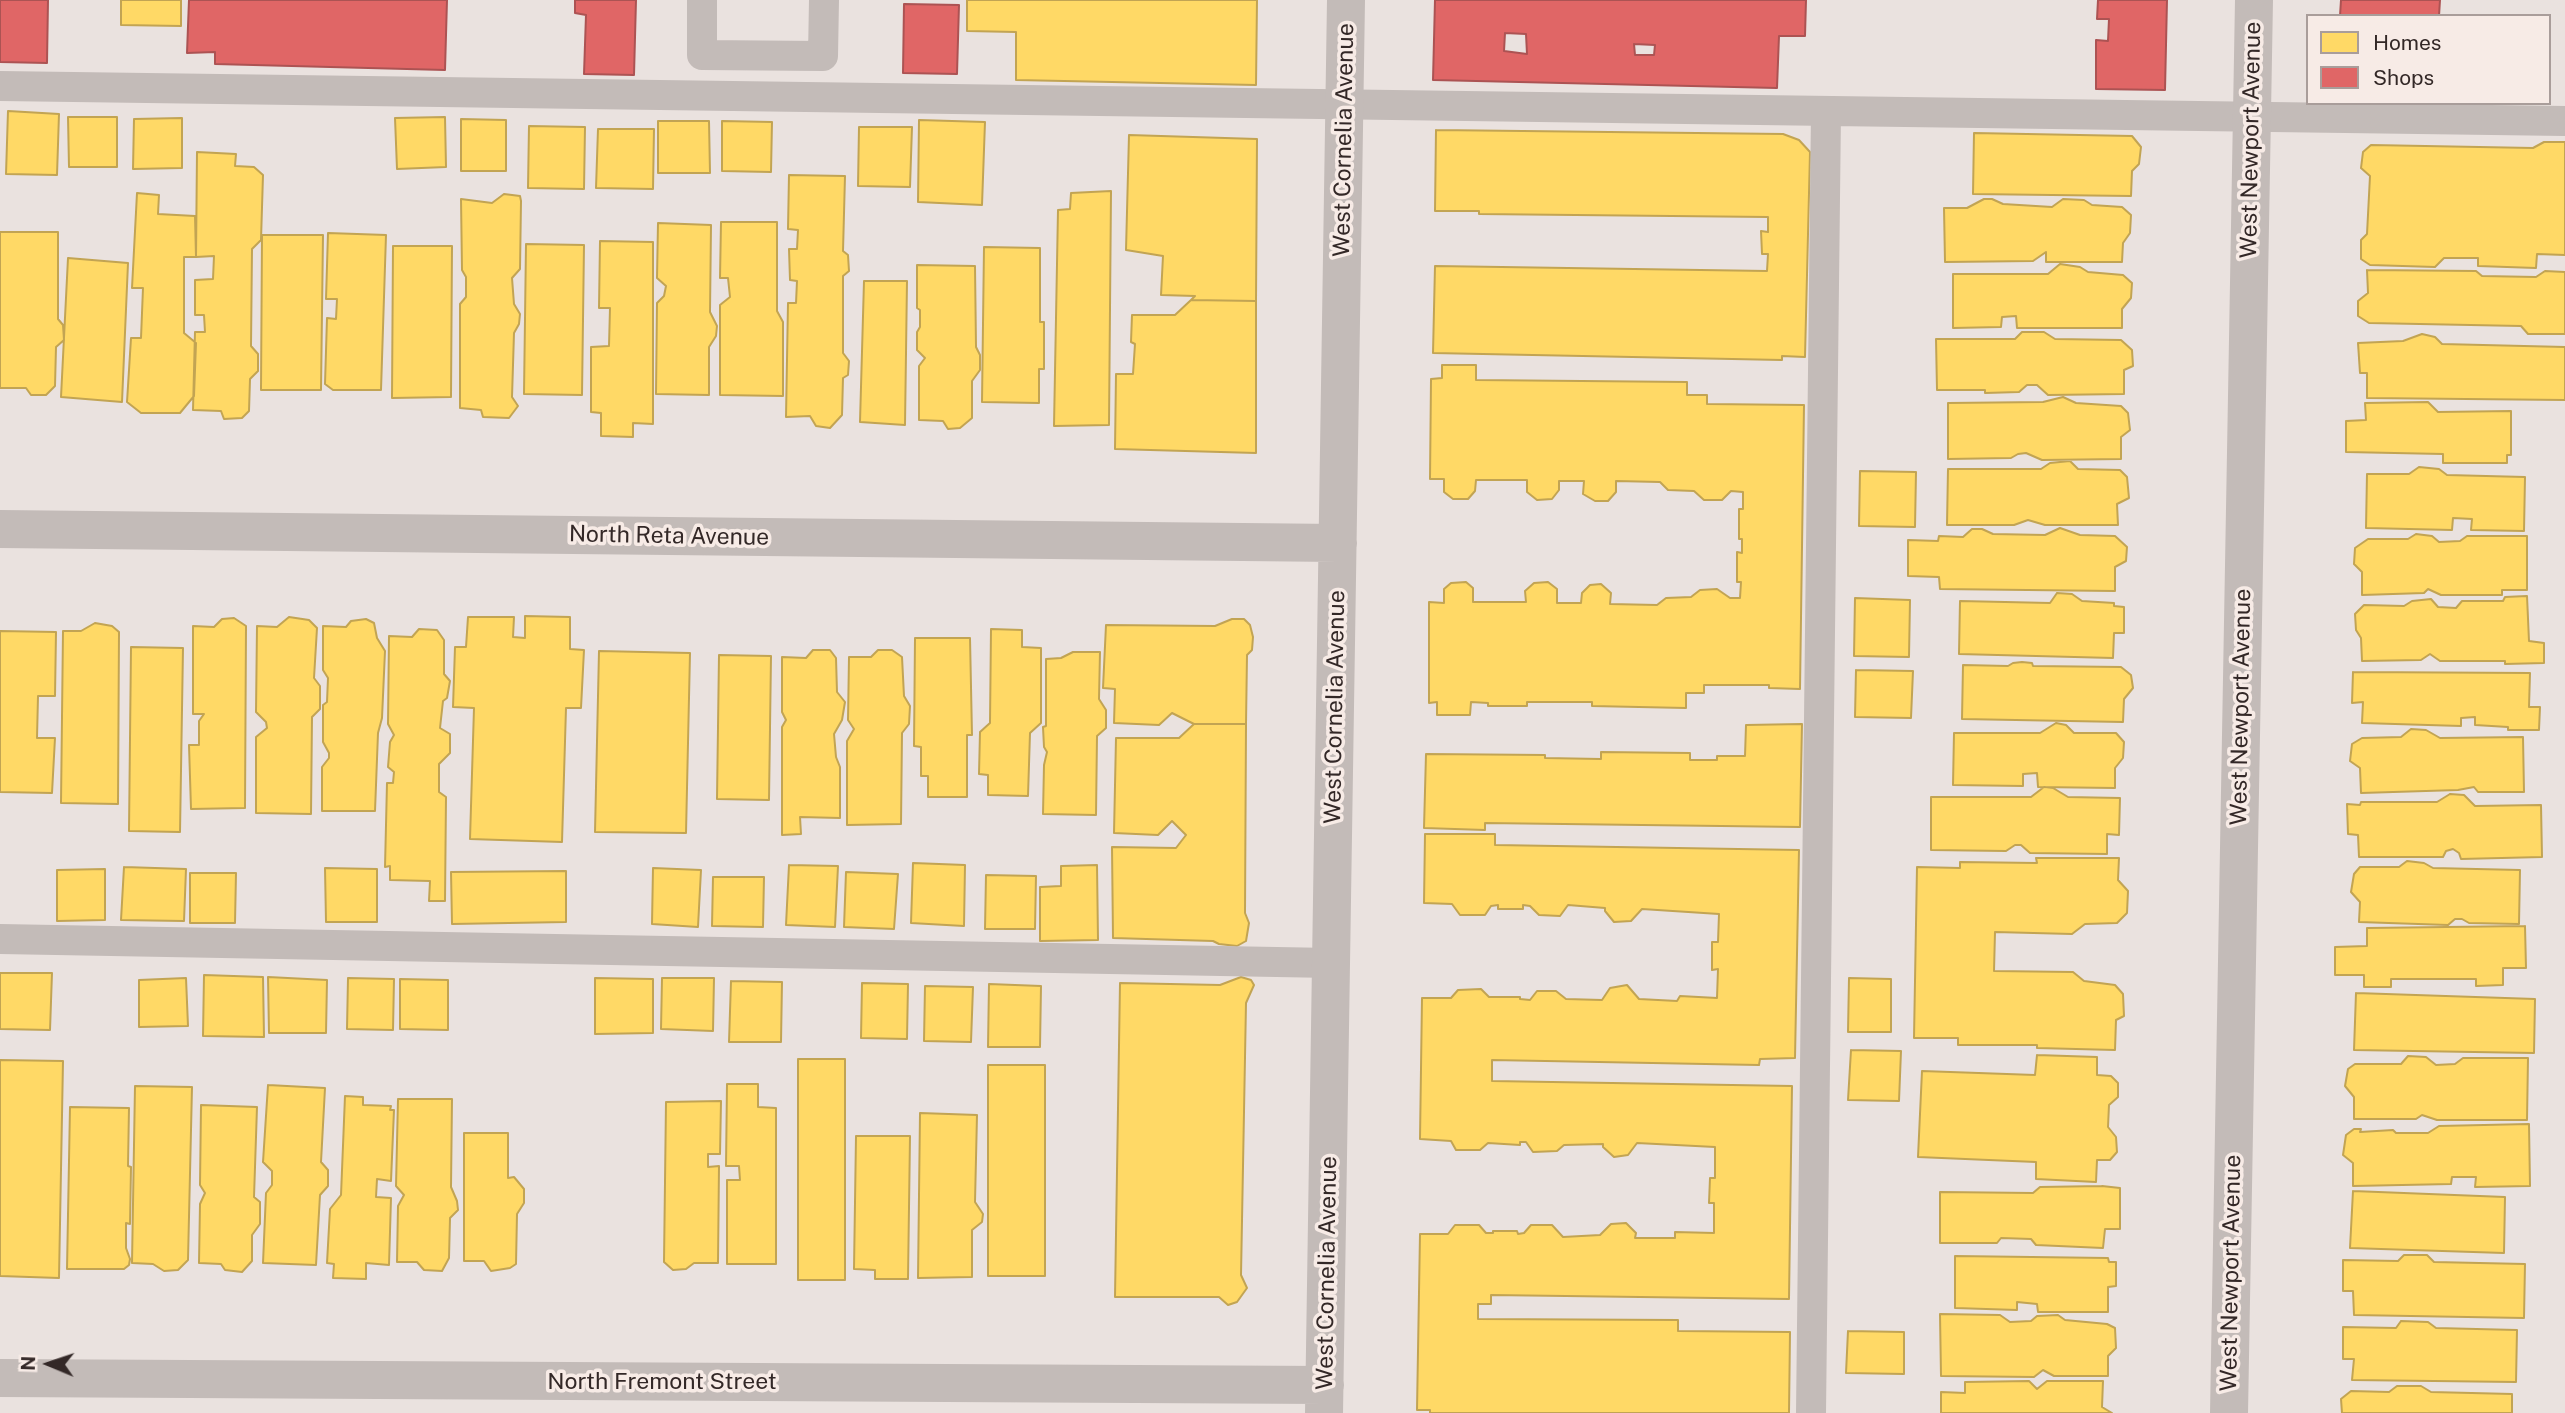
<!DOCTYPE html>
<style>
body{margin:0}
#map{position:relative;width:2565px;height:1413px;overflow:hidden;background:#eae2df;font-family:"Public Sans",sans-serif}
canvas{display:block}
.legend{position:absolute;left:2306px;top:14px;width:245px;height:91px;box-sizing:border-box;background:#f7ebe6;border:2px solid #a99d9a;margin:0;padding:9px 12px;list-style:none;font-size:21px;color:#332827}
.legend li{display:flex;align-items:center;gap:14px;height:35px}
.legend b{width:35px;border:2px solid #a99d9a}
.north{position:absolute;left:14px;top:1329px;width:70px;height:70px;-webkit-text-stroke:5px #f7ebe6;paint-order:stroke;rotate:272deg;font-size:19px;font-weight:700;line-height:28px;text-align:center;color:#332827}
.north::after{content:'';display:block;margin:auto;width:24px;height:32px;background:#332827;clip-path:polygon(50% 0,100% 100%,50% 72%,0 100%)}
</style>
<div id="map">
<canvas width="2565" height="1413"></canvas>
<ul class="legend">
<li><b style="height:19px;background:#ffd966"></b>Homes</li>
<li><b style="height:19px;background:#e06666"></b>Shops</li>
</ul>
<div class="north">N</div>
</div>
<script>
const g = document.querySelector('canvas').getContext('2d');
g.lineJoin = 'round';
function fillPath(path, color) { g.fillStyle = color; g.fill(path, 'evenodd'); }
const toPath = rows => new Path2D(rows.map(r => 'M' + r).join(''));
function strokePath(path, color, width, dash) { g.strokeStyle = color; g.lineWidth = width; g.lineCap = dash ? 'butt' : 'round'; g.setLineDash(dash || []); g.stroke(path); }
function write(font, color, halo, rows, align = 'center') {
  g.font = font + ' "Public Sans",sans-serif'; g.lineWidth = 7; g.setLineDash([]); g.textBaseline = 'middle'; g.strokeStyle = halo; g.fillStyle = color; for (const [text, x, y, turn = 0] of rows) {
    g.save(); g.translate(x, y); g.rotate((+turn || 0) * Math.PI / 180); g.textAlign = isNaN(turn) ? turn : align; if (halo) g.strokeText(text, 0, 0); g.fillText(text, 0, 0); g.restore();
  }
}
const homes = toPath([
 [121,0,181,0,181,26,121,25,121,0],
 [967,0,1257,0,1256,85,1016,80,1016,32,967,31,967,0],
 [8,111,59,114,57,175,6,174,8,111],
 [68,117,117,117,117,167,69,167,68,117],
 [445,117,446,167,397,169,395,118,445,117],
 [182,118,182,168,133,169,134,119,182,118],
 [461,119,506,120,506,171,461,171,461,119],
 [919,120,985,122,982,205,918,202,919,120],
 [658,121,709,121,710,173,658,173,658,121],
 [722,121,772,122,771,172,722,171,722,121],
 [529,126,585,127,584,189,528,188,529,126],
 [859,127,912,127,910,187,858,186,859,127],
 [598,129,654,129,653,189,596,188,598,129],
 [1436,130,1783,134,1799,140,1810,152,1805,357,1782,356,1782,360,1433,353,1435,266,1767,271,1768,254,1762,254,1761,231,1768,232,1768,217,1479,214,1479,211,1435,211,1436,130],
 [1974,133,2132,136,2141,147,2139,164,2132,171,2131,196,1973,194,1974,133],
 [1129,135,1257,139,1256,301,1191,300,1195,296,1161,295,1163,256,1126,250,1129,135],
 [2544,142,2565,142,2565,255,2537,254,2536,268,2478,266,2478,258,2444,258,2435,267,2370,265,2361,259,2361,240,2367,234,2370,176,2361,168,2363,152,2371,145,2533,148,2544,142],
 [197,152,236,154,235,166,254,167,263,175,261,240,252,249,251,346,258,354,258,371,250,379,249,411,242,418,224,419,221,411,193,410,195,332,205,332,204,315,195,315,195,280,213,279,214,256,196,257,197,152],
 [789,175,845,176,843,251,848,255,849,271,843,276,843,353,849,361,848,375,843,378,842,415,830,428,816,426,810,416,786,417,788,303,796,303,797,281,790,280,789,249,797,249,798,230,788,229,789,175],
 [1111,191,1109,425,1054,426,1058,210,1070,209,1071,193,1111,191],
 [137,193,159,195,158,214,195,216,196,257,184,257,184,333,196,343,194,396,180,413,141,413,127,402,131,338,141,338,143,288,132,288,137,193],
 [504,194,520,196,521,201,520,269,512,278,514,304,520,314,519,324,514,333,512,397,518,406,509,418,483,417,481,410,460,408,460,304,466,297,466,277,462,270,461,199,492,203,504,194],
 [1984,199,1992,199,2003,204,2052,207,2063,199,2084,200,2092,205,2122,207,2131,215,2130,233,2123,243,2122,262,2046,262,2046,252,2033,261,1945,262,1944,208,1967,208,1984,199],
 [721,222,777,222,777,311,783,322,783,396,720,395,720,305,730,297,728,278,720,278,721,222],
 [658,223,711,225,710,312,717,326,716,336,709,347,709,395,656,394,657,303,664,296,666,286,657,278,658,223],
 [0,232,58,232,58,319,63,325,64,340,56,347,55,386,46,395,31,395,26,388,0,388,0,232],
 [328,233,386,235,381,390,333,390,325,384,327,318,336,319,337,299,326,299,328,233],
 [262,235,323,235,321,390,261,390,262,235],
 [600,241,653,242,653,424,633,423,633,437,601,436,601,413,591,412,591,347,609,346,610,308,599,308,600,241],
 [526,244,584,245,582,395,524,394,526,244],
 [393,246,452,246,451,397,392,398,393,246],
 [984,247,1040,248,1040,322,1044,322,1044,369,1039,369,1039,403,982,402,984,247],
 [68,258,128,263,122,402,61,397,68,258],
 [2060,264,2080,267,2088,272,2123,275,2132,283,2131,298,2122,309,2122,328,2017,328,2016,316,2002,317,2001,327,1953,328,1953,274,2048,274,2060,264],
 [917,265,975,266,976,347,980,355,980,370,972,381,972,418,960,428,948,429,943,421,919,420,919,366,925,358,917,350,917,332,920,327,920,310,917,308,917,265],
 [2367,270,2476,271,2482,276,2536,277,2545,271,2565,272,2565,334,2528,334,2521,326,2369,323,2358,316,2358,301,2368,293,2367,270],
 [864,281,907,281,905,425,860,422,864,281],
 [1191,300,1256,301,1256,453,1115,449,1116,374,1133,374,1135,344,1131,342,1132,315,1175,315,1191,300],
 [2022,332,2044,332,2055,339,2121,340,2132,350,2133,366,2124,370,2124,394,2048,395,2037,385,2027,385,2019,392,1985,393,1985,390,1937,390,1936,339,2015,339,2022,332],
 [2422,334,2435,337,2442,344,2565,347,2565,400,2367,398,2367,373,2360,373,2358,343,2403,341,2422,334],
 [1442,365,1476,365,1476,380,1687,382,1687,395,1707,395,1707,404,1804,405,1800,689,1769,688,1769,685,1704,685,1704,693,1686,693,1686,708,1592,706,1592,702,1527,702,1527,706,1488,706,1488,703,1471,702,1470,715,1437,715,1437,702,1429,703,1429,602,1444,603,1444,589,1451,583,1466,582,1473,588,1473,602,1526,602,1525,591,1534,583,1548,582,1557,589,1557,603,1581,603,1582,593,1590,585,1601,584,1611,593,1610,604,1657,605,1666,598,1691,597,1700,590,1717,589,1730,598,1740,598,1741,582,1737,582,1737,552,1742,553,1742,539,1739,539,1739,509,1743,509,1743,492,1731,491,1722,500,1704,500,1694,491,1668,490,1660,482,1616,481,1616,492,1608,501,1595,501,1583,494,1584,481,1559,481,1559,490,1552,499,1537,500,1527,492,1527,480,1476,480,1475,491,1468,499,1453,499,1444,492,1444,479,1430,479,1431,379,1442,378,1442,365],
 [2063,397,2076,403,2121,406,2128,413,2130,430,2121,437,2121,459,2042,460,2026,453,2018,454,2011,458,1948,459,1948,403,2043,402,2063,397],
 [2428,402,2438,412,2511,411,2511,455,2507,455,2507,463,2443,463,2443,454,2346,452,2346,421,2366,420,2365,403,2428,402],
 [2070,461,2078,469,2120,470,2127,477,2129,498,2117,504,2118,525,2045,525,2028,520,2014,525,1947,525,1948,469,2041,469,2050,463,2070,461],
 [2419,467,2439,469,2447,475,2525,477,2524,531,2471,530,2472,519,2453,518,2452,530,2366,528,2367,474,2409,474,2419,467],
 [1860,471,1916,472,1915,527,1859,526,1860,471],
 [2060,528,2080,535,2115,536,2127,547,2126,561,2115,567,2115,591,1940,589,1939,577,1908,576,1908,540,1938,541,1939,536,1963,537,1972,529,1982,529,1993,534,2045,535,2060,528],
 [2416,534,2432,536,2439,542,2460,541,2467,536,2527,536,2527,590,2502,590,2502,595,2441,595,2428,589,2424,593,2362,595,2362,572,2354,564,2355,548,2368,539,2408,539,2416,534],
 [2057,593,2072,594,2082,601,2114,603,2114,606,2124,607,2124,633,2114,633,2113,658,1959,654,1960,601,2050,603,2057,593],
 [2527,596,2529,641,2544,643,2544,663,2505,664,2505,661,2440,661,2430,654,2421,660,2362,661,2361,638,2356,630,2355,614,2364,605,2404,606,2412,601,2431,599,2438,607,2456,608,2462,601,2503,601,2505,597,2527,596],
 [1855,598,1910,600,1909,657,1854,656,1855,598],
 [525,616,570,617,570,649,584,650,581,708,566,708,562,842,470,839,474,708,453,707,455,647,466,647,468,617,514,617,513,637,525,638,525,616],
 [289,617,309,620,317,628,314,678,320,686,320,709,312,717,311,814,256,813,256,737,267,728,266,722,256,712,257,626,277,627,289,617],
 [234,618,246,626,245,808,191,809,189,745,199,745,199,721,204,714,193,714,193,626,214,627,222,619,234,618],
 [366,619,374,623,377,638,385,651,382,718,378,733,375,811,322,811,322,767,329,758,329,753,323,742,323,705,327,702,328,678,323,670,323,626,346,627,351,621,366,619],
 [1232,619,1244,619,1250,625,1253,637,1252,650,1247,655,1246,724,1194,724,1172,713,1159,725,1114,723,1115,689,1103,688,1106,625,1215,626,1232,619],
 [95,623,112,626,119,632,118,804,61,803,63,631,81,631,95,623],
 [419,629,437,630,444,640,444,674,450,681,447,698,443,701,440,728,450,734,450,753,439,764,439,792,446,797,445,901,429,901,430,881,390,880,390,866,385,867,387,783,393,783,394,772,388,767,390,742,394,735,388,724,389,636,412,637,419,629],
 [991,629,1022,630,1022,647,1041,648,1041,723,1030,733,1028,796,988,795,988,775,979,774,980,732,990,723,991,629],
 [0,631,56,632,55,696,38,696,37,738,55,738,52,793,0,792,0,631],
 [915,638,970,638,972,735,967,735,967,797,928,797,928,776,921,776,921,747,914,746,915,638],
 [131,647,183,648,180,832,129,831,131,647],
 [813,650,830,650,836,658,837,692,845,702,842,720,834,734,836,757,840,767,840,818,800,817,801,834,782,835,782,727,786,720,782,712,782,657,806,658,813,650],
 [878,650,892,650,902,657,904,696,910,706,909,724,902,733,901,824,847,825,847,741,854,729,848,720,849,657,871,657,878,650],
 [599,651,690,653,686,833,595,832,599,651],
 [1073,652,1100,652,1099,699,1106,710,1106,728,1097,736,1096,815,1043,814,1044,765,1047,752,1044,747,1043,727,1046,726,1046,659,1061,658,1073,652],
 [719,655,771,656,769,800,717,799,719,655],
 [2022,662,2032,663,2033,666,2121,667,2131,675,2133,688,2124,699,2123,722,1962,719,1963,665,2008,666,2013,663,2022,662],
 [1856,670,1913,671,1911,718,1855,717,1856,670],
 [2353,672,2530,673,2529,707,2540,707,2539,730,2508,730,2508,727,2475,725,2475,717,2461,718,2461,726,2362,723,2363,702,2352,703,2353,672],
 [2056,723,2066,725,2074,733,2116,733,2124,742,2123,758,2115,768,2115,788,2038,787,2037,773,2023,774,2023,786,1953,785,1954,733,2040,733,2056,723],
 [1194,724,1246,724,1245,913,1249,923,1246,941,1237,946,1219,944,1213,941,1113,938,1112,847,1176,848,1186,835,1172,821,1158,835,1114,833,1116,738,1179,738,1194,724],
 [1802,724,1800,827,1485,823,1485,830,1424,828,1426,754,1545,755,1545,758,1601,759,1601,752,1690,753,1690,760,1717,760,1717,756,1745,756,1746,725,1802,724],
 [2411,729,2426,730,2440,738,2523,737,2524,792,2478,792,2474,787,2458,790,2361,793,2360,768,2350,761,2352,744,2362,738,2401,737,2411,729],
 [2044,787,2053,788,2068,797,2120,798,2119,835,2107,834,2107,854,2030,853,2021,845,2015,845,2006,851,1931,850,1931,797,2031,797,2044,787],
 [2450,794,2464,795,2475,806,2541,805,2542,857,2461,859,2459,853,2453,849,2446,851,2443,857,2359,857,2358,835,2348,834,2347,804,2360,805,2361,802,2437,802,2450,794],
 [1425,834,1495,834,1495,845,1799,850,1795,1058,1760,1059,1759,1065,1492,1060,1492,1081,1792,1086,1789,1299,1491,1295,1491,1304,1478,1304,1478,1319,1678,1320,1678,1331,1790,1332,1789,1413,1430,1413,1430,1410,1417,1410,1420,1234,1448,1234,1455,1225,1479,1225,1486,1233,1493,1233,1493,1231,1517,1231,1518,1234,1524,1233,1531,1225,1552,1225,1563,1237,1600,1235,1611,1224,1626,1223,1636,1233,1635,1238,1675,1238,1675,1232,1714,1233,1714,1203,1709,1203,1710,1178,1715,1178,1715,1147,1637,1143,1628,1155,1614,1157,1603,1147,1603,1144,1564,1145,1557,1151,1533,1152,1526,1142,1520,1142,1520,1145,1488,1143,1480,1150,1456,1150,1451,1141,1420,1139,1422,998,1451,998,1458,990,1481,989,1489,997,1520,997,1520,999,1530,1000,1537,991,1556,991,1566,999,1602,1000,1610,988,1627,985,1639,999,1677,1001,1680,996,1717,998,1718,969,1712,970,1712,942,1718,942,1719,914,1642,909,1631,921,1614,922,1605,911,1605,908,1568,905,1560,916,1539,915,1530,906,1523,905,1523,909,1498,909,1498,905,1491,906,1485,915,1460,915,1452,904,1424,903,1425,834],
 [2036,858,2119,858,2118,880,2128,891,2127,913,2117,923,2085,924,2072,934,1995,932,1994,971,2073,972,2084,981,2115,985,2123,994,2124,1016,2116,1020,2115,1050,2037,1048,2037,1045,1958,1045,1958,1038,1914,1038,1917,867,1960,868,1960,862,2037,863,2036,858],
 [2407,861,2424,863,2433,868,2520,870,2519,924,2469,923,2462,919,2455,919,2448,925,2359,922,2360,902,2351,892,2354,874,2360,867,2399,867,2407,861],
 [913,863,965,865,964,926,911,923,913,863],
 [789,865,838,866,835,927,786,925,789,865],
 [1097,865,1098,940,1040,941,1040,887,1061,886,1061,866,1097,865],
 [124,867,186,869,184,921,121,920,124,867],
 [325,868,377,869,377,922,326,922,325,868],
 [653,868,701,870,698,927,652,924,653,868],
 [105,869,105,920,57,921,57,870,105,869],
 [566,871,566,922,452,924,451,872,566,871],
 [846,872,898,874,894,929,844,927,846,872],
 [190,873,236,873,235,923,190,923,190,873],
 [986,875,1036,876,1035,929,985,929,986,875],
 [713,877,764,877,763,927,712,926,713,877],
 [2525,926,2526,968,2503,968,2503,985,2476,986,2476,979,2391,979,2391,987,2364,987,2364,975,2335,975,2335,947,2367,946,2367,928,2525,926],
 [0,973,52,973,50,1030,0,1029,0,973],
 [204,975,263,977,264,1037,203,1036,204,975],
 [268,977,327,980,326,1033,269,1033,268,977],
 [1241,977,1251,980,1254,985,1246,1003,1241,1275,1247,1288,1237,1302,1228,1305,1219,1297,1115,1297,1120,983,1220,985,1241,977],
 [186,978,188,1026,139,1027,139,980,186,978],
 [348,978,394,979,393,1030,347,1029,348,978],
 [595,978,653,979,653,1033,595,1034,595,978],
 [662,978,714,978,713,1031,661,1029,662,978],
 [1849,978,1891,979,1891,1032,1848,1032,1849,978],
 [400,979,448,980,448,1030,400,1029,400,979],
 [731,981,782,982,781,1042,729,1042,731,981],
 [862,983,908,984,907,1039,861,1038,862,983],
 [989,984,1041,986,1040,1047,988,1047,989,984],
 [925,986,973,987,971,1042,924,1041,925,986],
 [2356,993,2535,999,2534,1053,2354,1050,2356,993],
 [1851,1050,1901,1051,1899,1101,1848,1100,1851,1050],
 [2037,1055,2097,1057,2097,1075,2111,1076,2118,1083,2118,1097,2109,1105,2108,1127,2116,1137,2117,1152,2110,1160,2097,1160,2096,1182,2036,1179,2036,1162,1918,1157,1922,1071,2035,1075,2037,1055],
 [2408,1056,2426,1057,2436,1065,2455,1064,2463,1058,2528,1058,2527,1120,2437,1120,2422,1115,2416,1119,2354,1119,2354,1097,2345,1086,2348,1069,2355,1064,2401,1064,2408,1056],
 [798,1059,845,1059,845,1280,798,1280,798,1059],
 [0,1060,63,1061,59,1278,0,1276,0,1060],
 [988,1065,1045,1065,1045,1276,988,1276,988,1065],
 [727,1084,758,1084,758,1107,776,1108,776,1264,727,1264,727,1180,740,1180,739,1166,726,1166,727,1084],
 [268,1085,325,1088,321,1162,328,1170,328,1186,320,1195,316,1265,263,1263,266,1193,272,1185,272,1171,263,1162,268,1085],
 [135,1086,192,1087,188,1260,178,1270,164,1271,153,1264,132,1263,135,1086],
 [345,1096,363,1097,363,1105,391,1106,390,1110,394,1110,391,1181,377,1179,376,1197,391,1198,389,1265,366,1263,366,1279,333,1278,334,1264,327,1263,330,1209,341,1195,345,1096],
 [398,1099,452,1099,451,1187,457,1201,458,1210,450,1218,449,1258,442,1271,424,1270,417,1262,397,1262,398,1206,404,1195,396,1186,398,1099],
 [721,1101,720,1154,708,1154,708,1167,719,1166,718,1263,694,1263,686,1269,673,1270,664,1262,666,1102,721,1101],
 [201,1105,257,1107,254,1197,260,1202,260,1224,252,1235,252,1261,242,1272,225,1270,221,1264,199,1263,200,1204,205,1193,200,1185,201,1105],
 [70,1107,129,1108,128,1166,131,1167,130,1224,126,1223,126,1248,130,1259,129,1265,124,1269,67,1269,70,1107],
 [920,1113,977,1115,975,1202,983,1214,982,1222,972,1230,972,1277,918,1278,920,1113],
 [2529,1124,2530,1186,2475,1187,2476,1177,2452,1177,2451,1184,2353,1186,2353,1163,2343,1155,2346,1135,2354,1129,2361,1129,2360,1132,2393,1130,2396,1133,2428,1133,2439,1126,2529,1124],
 [464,1133,508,1133,508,1178,514,1177,524,1189,524,1203,517,1214,516,1264,510,1268,491,1271,484,1261,464,1261,464,1133],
 [856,1136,910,1136,908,1279,875,1279,875,1270,854,1269,856,1136],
 [2102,1186,2120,1188,2120,1229,2105,1229,2103,1248,2036,1245,2031,1239,2001,1238,1997,1243,1940,1243,1940,1192,2033,1193,2040,1187,2102,1186],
 [2353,1191,2505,1197,2504,1253,2350,1248,2353,1191],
 [2404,1255,2427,1255,2434,1262,2525,1264,2524,1318,2354,1315,2353,1291,2343,1291,2343,1260,2398,1261,2404,1255],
 [1955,1256,2108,1258,2109,1262,2116,1262,2116,1286,2108,1287,2108,1312,2038,1312,2037,1304,2017,1302,2017,1310,1955,1308,1955,1256],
 [1940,1314,2000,1315,2010,1322,2031,1321,2037,1316,2058,1315,2065,1320,2107,1324,2115,1328,2116,1348,2108,1356,2108,1376,2054,1376,2043,1370,2034,1377,1941,1376,1940,1314],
 [2401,1321,2428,1322,2436,1328,2517,1330,2516,1382,2352,1380,2354,1359,2343,1359,2343,1327,2396,1328,2401,1321],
 [1848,1331,1904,1332,1904,1374,1846,1373,1848,1331],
 [2029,1381,2037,1389,2047,1381,2103,1381,2102,1407,2112,1413,1941,1413,1941,1392,1965,1393,1965,1382,2029,1381],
 [2397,1386,2421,1386,2431,1392,2512,1394,2512,1413,2342,1413,2341,1399,2351,1391,2389,1392,2397,1386]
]);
fillPath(homes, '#ffd966');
strokePath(homes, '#c2a453', 2);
const shops = toPath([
 [0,0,48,0,47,63,0,62,0,0],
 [189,0,447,0,445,70,215,64,215,52,187,53,189,0],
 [575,0,636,0,634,75,584,74,586,15,575,13,575,0],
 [1435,0,1806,0,1805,36,1779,36,1777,88,1433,80,1435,0],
 [1505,33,1526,34,1527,54,1504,51,1505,33],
 [1634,44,1655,45,1654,55,1635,55,1634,44],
 [2098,0,2167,0,2165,90,2096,89,2096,40,2108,41,2109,19,2097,19,2098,0],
 [2341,0,2440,0,2439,16,2340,16,2341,0],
 [904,4,959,5,957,74,903,73,904,4]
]);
fillPath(shops, '#e06666');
strokePath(shops, '#ac5353', 2);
strokePath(toPath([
 [702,0,702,55,823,56,824,0],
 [0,86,2565,121],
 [0,939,1332,963],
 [1811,1413,1826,111]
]), '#c3bbb8', 30);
strokePath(toPath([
 [0,529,1338,543],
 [0,1378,1325,1385],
 [1324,1413,1346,0],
 [2229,1413,2254,0]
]), '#c3bbb8', 38);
write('23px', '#332827', '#f7ebe6', [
 ["West Cornelia Avenue",1344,140,-89],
 ["West Newport Avenue",2251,140,-89],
 ["North Reta Avenue",669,536,1],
 ["West Cornelia Avenue",1335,707,-89],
 ["West Newport Avenue",2241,707,-89],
 ["West Cornelia Avenue",1327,1273,-89],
 ["West Newport Avenue",2231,1273,-89],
 ["North Fremont Street",662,1382]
]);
</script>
